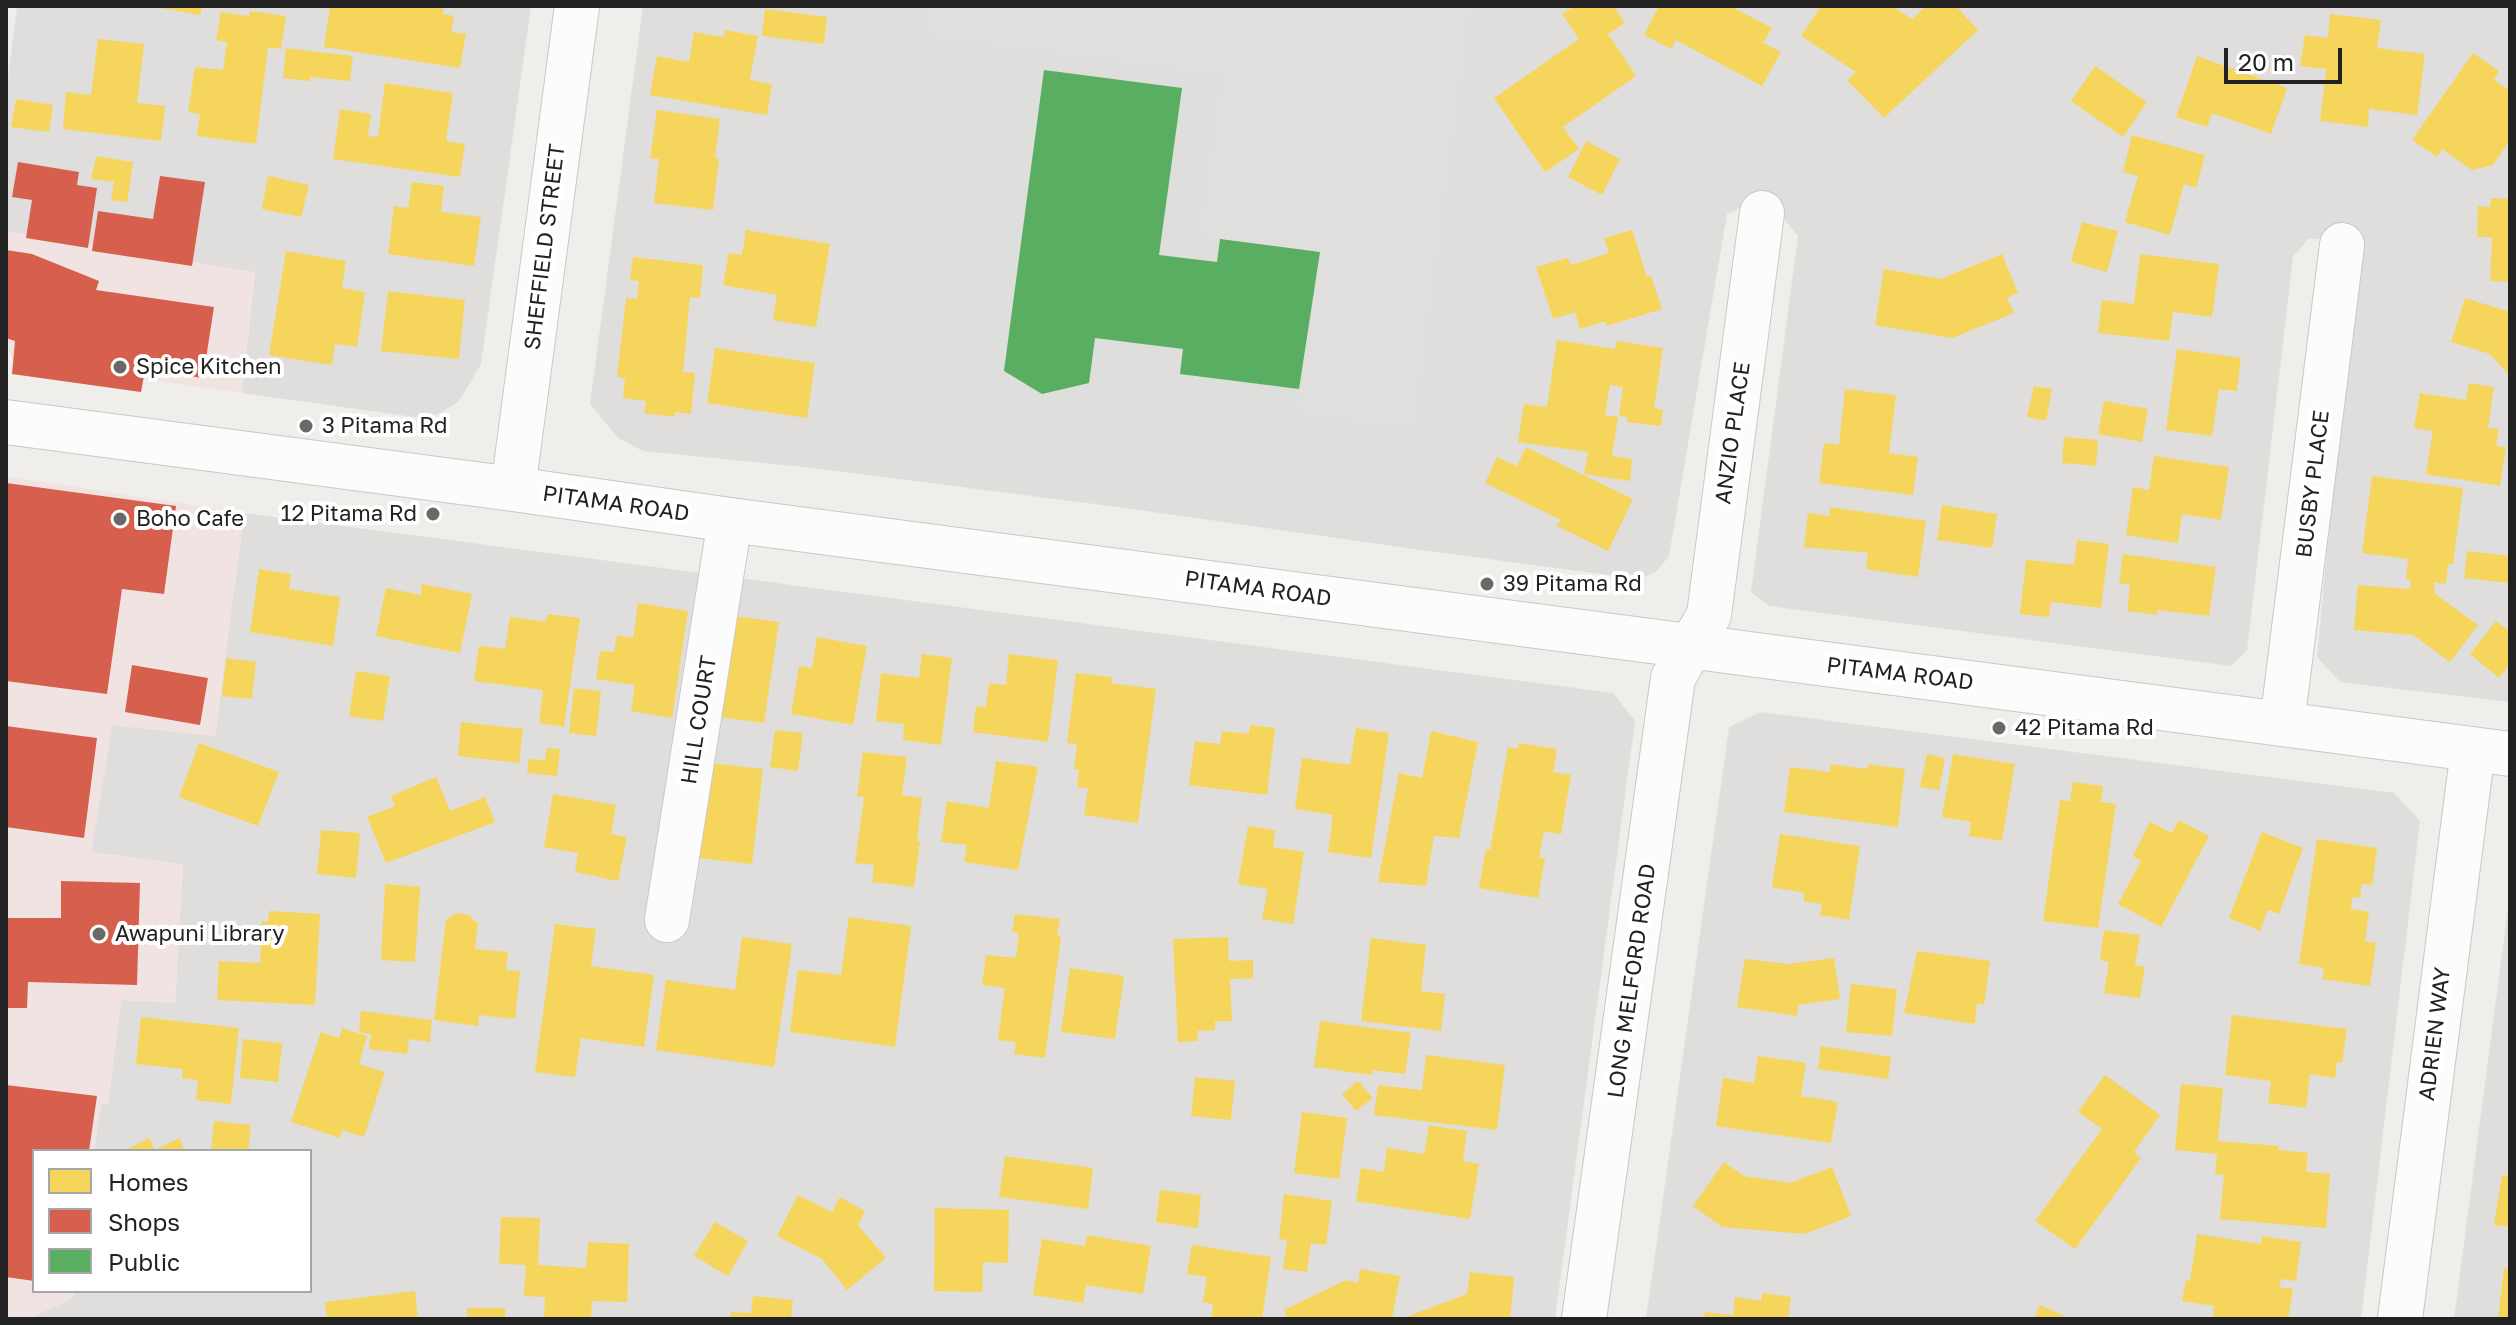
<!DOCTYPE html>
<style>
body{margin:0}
#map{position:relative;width:2516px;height:1325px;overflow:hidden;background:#f0eeeb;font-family:"Golos Text",sans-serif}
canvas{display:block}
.frame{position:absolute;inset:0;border:8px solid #222;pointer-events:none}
.legend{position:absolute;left:32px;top:1149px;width:280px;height:144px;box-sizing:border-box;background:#fff;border:2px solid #a7a7a7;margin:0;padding:10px 14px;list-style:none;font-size:24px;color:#222}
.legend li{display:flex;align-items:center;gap:16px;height:40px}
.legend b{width:40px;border:2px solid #a7a7a7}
.scale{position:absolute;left:2224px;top:48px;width:118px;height:36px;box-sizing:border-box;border:4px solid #222;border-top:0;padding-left:10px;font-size:24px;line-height:28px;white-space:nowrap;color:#222;-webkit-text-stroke:6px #fff;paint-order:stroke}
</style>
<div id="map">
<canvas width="2516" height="1325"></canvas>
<div class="frame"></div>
<ul class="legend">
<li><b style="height:22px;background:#f6d55c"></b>Homes</li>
<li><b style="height:22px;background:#d6604d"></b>Shops</li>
<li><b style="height:22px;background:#5aae61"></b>Public</li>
</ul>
<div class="scale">20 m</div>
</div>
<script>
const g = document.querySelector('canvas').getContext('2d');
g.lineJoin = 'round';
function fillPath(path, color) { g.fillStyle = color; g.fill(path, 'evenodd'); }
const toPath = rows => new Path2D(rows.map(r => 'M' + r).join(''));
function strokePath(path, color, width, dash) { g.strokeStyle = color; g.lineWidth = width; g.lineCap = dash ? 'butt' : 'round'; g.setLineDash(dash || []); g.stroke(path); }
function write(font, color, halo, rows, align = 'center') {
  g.font = font + ' "Golos Text",sans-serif'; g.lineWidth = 8; g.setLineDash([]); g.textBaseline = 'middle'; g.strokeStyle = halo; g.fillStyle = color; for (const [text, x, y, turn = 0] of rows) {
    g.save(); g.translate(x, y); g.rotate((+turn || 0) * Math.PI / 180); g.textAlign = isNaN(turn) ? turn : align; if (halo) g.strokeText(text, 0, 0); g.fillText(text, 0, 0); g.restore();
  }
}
fillPath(toPath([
 [17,6,531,6,481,364,459,401,441,413,421,418,242,393,255,273,6,231,6,94],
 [643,6,867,6,804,467,643,451,618,438,590,404],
 [1497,6,2510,6,2510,702,2340,682,2317,657,2354,267,2327,239,2308,239,2293,257,2247,650,2231,666,1769,606,1751,592,1798,236,1781,215,1750,203,1727,214,1669,556,1656,572,1638,579,1421,550],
 [244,513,1613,693,1635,721,1555,1319,28,1319,73,1298,74,1291,310,1291,310,1151,94,1151,101,1103,108,1103,121,1000,175,1002,183,865,91,852,112,725,215,736],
 [1761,712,2394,793,2420,821,2361,1319,1646,1319,1729,727],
 [2510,893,2510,1319,2454,1319]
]), '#dfdedc');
fillPath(toPath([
 [6,231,255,272,242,393,144,379,141,392,12,374,17,361,6,351],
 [6,476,244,513,215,736,112,725,91,852,183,864,175,1003,121,1000,108,1104,101,1104,94,1151,34,1151,34,1291,74,1291,73,1298,28,1319,6,1319]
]), '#f1e3e1');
fillPath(toPath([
 [867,6,1497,6,1421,550,1118,507,804,467]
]), '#dededc');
fillPath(toPath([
 [929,6,1470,6,1413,428,1298,413,1320,252,1200,236,1222,74,925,35]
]), '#e0dfde');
fillPath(toPath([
 [150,6,202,6,200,15],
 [330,6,444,6,443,14,454,16,451,32,466,34,460,68,324,47],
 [1575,6,1613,6,1625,23,1608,34,1636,76,1563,127,1579,149,1545,172,1494,98,1579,39,1562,14],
 [1659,6,1730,6,1772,28,1763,43,1781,52,1762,86,1676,40,1671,49,1644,35],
 [1821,6,1892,6,1912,19,1926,6,1956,6,1978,30,1884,118,1847,80,1856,72,1801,36],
 [765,9,827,17,824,44,762,36],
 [250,11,286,16,281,49,268,47,256,144,197,136,200,114,188,112,195,67,223,70,227,42,216,40,221,12,249,16],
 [2330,14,2381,20,2377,48,2425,54,2417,115,2369,109,2368,127,2320,121,2326,69,2300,66,2305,35,2328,38],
 [725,30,758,36,750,80,772,84,767,115,650,95,657,56,689,62,694,32,724,37],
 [98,39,144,44,137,103,165,106,161,141,63,129,66,92,91,95],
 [286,48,353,56,350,81,311,77,310,81,283,78],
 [2473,53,2499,71,2494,80,2510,91,2510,140,2493,165,2472,170,2442,149,2437,157,2412,140],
 [2197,56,2287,88,2271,134,2212,113,2207,127,2176,117],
 [2095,66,2147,102,2123,137,2071,101],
 [385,83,453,93,446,141,465,144,460,177,333,159,340,109,371,114,368,136,378,137],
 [16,99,53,105,49,132,11,127],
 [657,110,720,119,715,158,719,159,713,210,654,203,659,159,650,158],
 [2132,135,2205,155,2196,188,2184,184,2170,235,2125,222,2138,176,2123,172],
 [1586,141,1620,159,1602,195,1568,177],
 [96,156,133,162,127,202,111,200,114,182,91,179],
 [268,176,309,185,301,217,262,209],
 [412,182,444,186,441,212,481,217,474,266,388,254,394,206,408,208],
 [2491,198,2510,199,2510,282,2490,281,2492,237,2477,237,2478,206,2490,207],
 [2082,222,2118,231,2107,272,2071,262],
 [746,230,830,244,816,327,773,320,777,295,723,285,729,253,742,255],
 [1632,230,1647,277,1651,276,1662,309,1607,326,1606,321,1580,329,1575,312,1553,319,1536,267,1568,258,1571,265,1609,253,1604,238],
 [286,251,346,261,342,288,365,292,357,347,335,344,332,365,269,355],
 [2002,254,2018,293,2007,298,2014,313,1952,338,1875,325,1884,269,1941,279],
 [2140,254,2219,264,2212,317,2173,312,2169,341,2098,333,2102,300,2134,304],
 [633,257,703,265,700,298,690,297,683,372,695,373,691,414,675,412,675,417,644,413,646,401,623,398,625,378,617,377,626,298,637,299,639,281,630,280],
 [388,291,465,300,459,359,381,351],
 [2465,298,2510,312,2510,376,2490,354,2451,342],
 [1557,340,1615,349,1616,341,1663,348,1654,408,1663,410,1661,426,1627,422,1628,417,1619,416,1623,387,1610,385,1605,415,1618,417,1612,456,1632,459,1630,481,1584,474,1588,452,1518,442,1524,404,1547,407],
 [715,348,815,363,807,418,707,403],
 [2177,349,2241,358,2237,391,2219,389,2212,436,2166,430],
 [2469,383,2494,387,2488,428,2499,429,2496,446,2506,447,2500,486,2426,474,2433,431,2414,428,2420,393,2466,400],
 [2034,386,2052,389,2046,421,2027,417],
 [1845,389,1896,395,1889,453,1918,457,1913,495,1819,483,1824,443,1839,445],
 [2104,401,2148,409,2142,442,2098,434],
 [2064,437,2098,440,2096,466,2062,463],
 [1526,447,1633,499,1608,551,1557,526,1561,520,1485,483,1497,457,1517,466],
 [2154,456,2229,467,2221,520,2182,514,2178,543,2126,535,2133,487,2149,490],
 [2372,476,2463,488,2453,564,2448,564,2446,584,2434,582,2435,594,2478,625,2450,662,2413,635,2354,630,2358,585,2410,589,2411,580,2406,580,2408,559,2362,553],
 [1942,505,1997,514,1992,548,1937,540],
 [1830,507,1926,521,1918,577,1866,569,1868,553,1804,547,1808,513,1829,516],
 [2077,540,2109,544,2101,608,2051,602,2049,617,2020,614,2026,560,2074,565],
 [2467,551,2510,556,2510,583,2464,578],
 [2123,554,2216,567,2209,616,2158,610,2157,615,2127,611,2130,585,2119,583],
 [259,569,291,574,289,589,340,597,333,646,250,632],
 [422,584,472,594,460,653,376,636,386,588,421,595],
 [638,603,688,611,672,718,631,711,635,685,596,679,600,651,614,652,617,635,633,638],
 [547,614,580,618,564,727,539,723,543,690,474,681,479,646,505,649,510,617,546,622],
 [733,616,779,622,764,723,719,717],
 [2496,621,2510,632,2510,664,2499,678,2470,654],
 [817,637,867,646,853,725,791,714,799,666,812,668],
 [922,654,952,658,941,745,903,740,904,724,876,721,881,673,919,678],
 [1009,654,1058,660,1048,742,973,732,976,706,986,707,989,683,1006,685],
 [226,658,256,662,252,699,222,696],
 [356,671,390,676,383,721,349,716],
 [1076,673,1112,677,1111,683,1156,689,1138,823,1084,815,1088,788,1077,787,1079,770,1074,769,1077,744,1067,743],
 [574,688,601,691,596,736,569,733],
 [461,722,523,729,519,763,458,756],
 [1250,725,1275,728,1267,795,1189,785,1195,741,1220,744,1222,731,1249,734],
 [1356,728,1389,733,1371,858,1328,852,1333,815,1295,809,1302,758,1350,765],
 [775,730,803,733,798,771,770,767],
 [1431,731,1478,742,1459,838,1434,836,1426,886,1378,882,1399,773,1422,778],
 [199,743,279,772,258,826,179,797],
 [1519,743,1557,749,1553,772,1571,775,1561,834,1544,831,1539,858,1545,858,1538,898,1479,888,1486,849,1490,850,1508,747,1518,749],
 [547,748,560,749,557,776,527,773,529,759,545,760],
 [863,752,907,757,902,795,922,798,917,841,920,842,914,887,872,882,874,865,855,863,864,797,857,796],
 [1927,754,1945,758,1939,790,1920,787],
 [1953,754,2015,764,2002,841,1969,836,1971,822,1942,817],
 [996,761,1038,767,1018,870,964,862,967,845,941,842,947,801,989,808],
 [709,763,763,769,752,864,698,858],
 [1831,764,1867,769,1868,764,1905,769,1898,827,1784,812,1790,767,1830,772],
 [436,777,450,811,485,797,495,822,386,863,367,817,395,806,391,796],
 [2073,782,2103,786,2101,802,2116,804,2098,928,2043,921,2060,800,2070,801],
 [553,794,616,805,611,834,627,837,618,881,575,872,578,853,544,847],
 [2179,820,2209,836,2161,927,2118,904,2141,861,2133,856,2150,822,2172,833],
 [1248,826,1275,830,1273,847,1304,852,1293,924,1262,919,1268,889,1238,884],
 [321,830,360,833,356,878,317,874],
 [2262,832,2303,848,2279,914,2268,910,2260,931,2229,918],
 [1780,834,1860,846,1849,920,1820,915,1822,904,1804,901,1804,893,1772,887],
 [2317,839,2377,848,2372,885,2362,884,2360,898,2352,897,2351,909,2369,912,2365,941,2376,943,2370,986,2322,979,2324,968,2299,964],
 [385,884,420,887,415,962,381,960],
 [269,911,320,914,315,1005,217,1000,219,961,260,963,262,921,268,922],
 [457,913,469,915,478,924,475,949,508,952,506,970,520,971,515,1019,479,1015,478,1026,434,1020,446,920],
 [1015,914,1060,919,1057,935,1061,936,1045,1058,1014,1054,1016,1042,998,1040,1005,988,982,985,986,955,1016,958,1019,933,1012,932],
 [849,917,911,926,895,1047,790,1032,798,970,841,975],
 [555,924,596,929,591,966,654,975,644,1047,581,1038,575,1077,535,1072],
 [2104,930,2140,935,2135,965,2145,967,2140,998,2104,993,2109,962,2100,960],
 [742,937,792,944,774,1067,656,1050,666,980,735,990],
 [1228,937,1229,961,1253,960,1253,978,1230,979,1232,1021,1215,1021,1215,1030,1197,1031,1198,1041,1178,1042,1173,939],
 [1371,938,1426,945,1421,991,1445,994,1441,1031,1361,1021],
 [1917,951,1990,961,1984,1005,1977,1003,1975,1024,1904,1013],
 [1834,958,1840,999,1798,1005,1797,1016,1737,1007,1745,959,1789,964],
 [1070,968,1124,976,1115,1039,1061,1032],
 [1851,984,1897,989,1892,1036,1846,1032],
 [361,1011,432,1020,430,1042,409,1039,407,1054,369,1049,371,1034,359,1032],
 [2232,1015,2347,1029,2342,1063,2337,1062,2335,1078,2310,1074,2306,1108,2268,1103,2271,1081,2225,1075],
 [141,1017,239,1028,231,1104,196,1100,198,1080,182,1078,183,1069,136,1064],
 [1320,1021,1411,1033,1405,1074,1372,1070,1372,1075,1314,1067],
 [342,1028,367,1036,359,1064,385,1072,364,1137,342,1130,340,1138,291,1122,321,1032,339,1038],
 [243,1039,282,1043,278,1082,240,1078],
 [1821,1046,1891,1057,1888,1079,1818,1069],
 [1426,1055,1505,1065,1497,1130,1374,1115,1378,1085,1422,1090],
 [1758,1056,1806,1063,1801,1096,1838,1102,1831,1143,1716,1126,1723,1078,1754,1083],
 [2105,1075,2160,1115,2134,1152,2141,1158,2075,1249,2035,1221,2102,1129,2078,1112],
 [1195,1077,1235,1081,1231,1120,1191,1116],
 [1358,1081,1373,1098,1356,1111,1342,1094],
 [2181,1084,2223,1088,2218,1141,2279,1146,2278,1150,2308,1153,2306,1172,2330,1174,2326,1228,2220,1219,2224,1175,2215,1174,2217,1154,2175,1150],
 [1302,1112,1347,1118,1339,1179,1294,1173],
 [214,1121,251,1125,248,1151,211,1151],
 [1429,1125,1467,1131,1463,1161,1479,1164,1470,1219,1356,1201,1361,1168,1384,1172,1387,1148,1424,1154],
 [149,1138,155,1150,179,1138,185,1151,124,1151],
 [1005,1156,1093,1168,1088,1209,999,1197],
 [1724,1162,1744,1176,1790,1183,1832,1167,1851,1216,1805,1234,1722,1227,1693,1206],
 [2502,1175,2510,1176,2510,1227,2494,1225],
 [1160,1190,1201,1195,1198,1228,1156,1222],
 [1284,1194,1332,1201,1326,1245,1311,1243,1307,1272,1283,1269,1287,1240,1279,1239],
 [798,1195,832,1212,840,1197,865,1211,858,1225,886,1258,847,1290,822,1259,777,1236],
 [935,1208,1009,1210,1008,1263,983,1262,982,1292,934,1291],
 [501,1217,540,1218,538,1265,586,1268,588,1242,629,1244,627,1302,592,1301,591,1319,544,1319,545,1297,524,1296,526,1265,499,1264],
 [715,1222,748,1241,728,1276,694,1256],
 [2197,1234,2261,1244,2262,1236,2301,1242,2296,1281,2281,1279,2279,1287,2293,1289,2288,1319,2213,1319,2214,1306,2182,1301,2186,1280,2190,1281],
 [1087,1235,1151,1246,1143,1294,1086,1285,1083,1303,1033,1295,1042,1239,1085,1246],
 [1192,1245,1271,1257,1262,1319,1211,1319,1213,1304,1203,1302,1207,1277,1187,1274],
 [2504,1268,2510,1269,2510,1319,2498,1319],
 [1360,1269,1400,1276,1392,1319,1288,1319,1284,1310,1346,1280,1358,1283],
 [1470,1272,1514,1277,1510,1319,1401,1319,1467,1294],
 [415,1291,418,1319,327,1319,325,1302],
 [1762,1293,1791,1297,1788,1319,1704,1319,1705,1312,1733,1315,1735,1297,1761,1301],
 [753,1296,793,1300,791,1319,730,1319,731,1312,751,1313],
 [2040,1305,2071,1319,2034,1319],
 [467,1308,505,1308,505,1319,467,1319]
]), '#f6d55c');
fillPath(toPath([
 [18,162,79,172,77,185,97,188,88,248,26,238,32,200,12,197],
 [160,176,205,182,192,266,92,251,98,211,153,219],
 [6,250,32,254,99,281,96,290,214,307,203,378,145,370,141,392,12,374,15,341,6,338],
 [6,483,176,506,164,594,122,589,107,694,6,681],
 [132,665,208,678,200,725,125,712],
 [6,726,97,738,84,838,6,827],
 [61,881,140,883,137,985,28,982,27,1008,6,1008,6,918,61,918],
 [6,1085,97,1096,89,1151,34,1151,34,1281,6,1277]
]), '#d6604d');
fillPath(toPath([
 [1044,70,1182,88,1159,255,1217,262,1220,239,1320,252,1299,389,1180,374,1183,349,1095,338,1089,383,1042,394,1004,371]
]), '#5aae61');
const minor = toPath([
 [6,422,513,489,730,520,2510,754],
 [513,489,577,6],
 [2282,724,2342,245],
 [667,920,730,520],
 [1584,1319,1673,678,1709,615,1762,213],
 [2400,1319,2473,749]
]);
strokePath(minor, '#c9c8c7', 46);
strokePath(minor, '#fdfcfc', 44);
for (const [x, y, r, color] of [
 [120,367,8,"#6a6968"],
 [306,426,8,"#6a6968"],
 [433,514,8,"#6a6968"],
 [120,519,8,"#6a6968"],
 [1487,584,8,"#6a6968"],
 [1999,728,8,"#6a6968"],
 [99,934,8,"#6a6968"]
]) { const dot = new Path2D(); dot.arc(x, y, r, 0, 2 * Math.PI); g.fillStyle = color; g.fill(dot); strokePath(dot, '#fff', 3); }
write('22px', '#222', '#fff', [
 ["SHEFFIELD STREET",545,247,-83],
 ["ANZIO PLACE",1733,433,-82],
 ["BUSBY PLACE",2313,484,-83],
 ["PITAMA ROAD",616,504,8],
 ["PITAMA ROAD",1258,589,8],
 ["PITAMA ROAD",1900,674,7],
 ["HILL COURT",699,720,-81],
 ["LONG MELFORD ROAD",1632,981,-82],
 ["ADRIEN WAY",2435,1034,-83]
]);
write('22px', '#222', '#fff', [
 ["Spice Kitchen",136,367],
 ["3 Pitama Rd",322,426],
 ["12 Pitama Rd",417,514,"right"],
 ["Boho Cafe",136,519],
 ["39 Pitama Rd",1503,584],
 ["42 Pitama Rd",2015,728],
 ["Awapuni Library",115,934]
], 'left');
</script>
